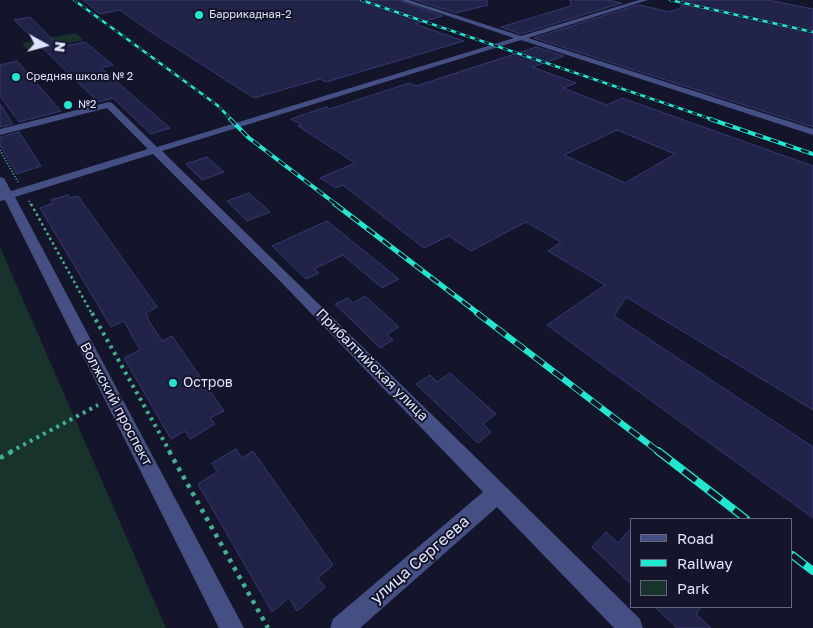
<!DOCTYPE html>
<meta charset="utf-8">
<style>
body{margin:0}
#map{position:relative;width:813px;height:628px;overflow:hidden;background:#14152a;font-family:"Golos Text",sans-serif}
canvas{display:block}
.legend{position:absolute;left:630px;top:518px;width:162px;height:90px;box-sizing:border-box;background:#14152a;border:1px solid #66677e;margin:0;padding:6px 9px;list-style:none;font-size:15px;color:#e0e3fc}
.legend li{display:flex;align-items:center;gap:10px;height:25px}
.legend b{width:25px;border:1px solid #66677e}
.north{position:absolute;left:20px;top:20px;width:50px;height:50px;-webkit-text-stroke:4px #14152a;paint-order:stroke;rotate:97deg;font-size:14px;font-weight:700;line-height:20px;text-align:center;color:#e0e3fc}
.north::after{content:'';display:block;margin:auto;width:18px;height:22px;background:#e0e3fc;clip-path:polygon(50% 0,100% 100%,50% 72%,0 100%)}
</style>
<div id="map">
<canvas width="813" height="628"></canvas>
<ul class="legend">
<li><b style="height:6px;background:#445084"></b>Road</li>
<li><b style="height:6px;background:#1fe8cf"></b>Railway</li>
<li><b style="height:14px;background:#17332c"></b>Park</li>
</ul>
<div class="north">N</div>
</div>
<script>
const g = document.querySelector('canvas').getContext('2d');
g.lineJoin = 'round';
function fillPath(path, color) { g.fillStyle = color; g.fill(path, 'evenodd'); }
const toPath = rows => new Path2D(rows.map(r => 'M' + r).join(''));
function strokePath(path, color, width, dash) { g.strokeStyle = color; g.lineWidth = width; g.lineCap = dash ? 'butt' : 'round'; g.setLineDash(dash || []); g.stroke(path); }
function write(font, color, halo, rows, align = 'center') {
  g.font = font + ' "Golos Text",sans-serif'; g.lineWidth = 4; g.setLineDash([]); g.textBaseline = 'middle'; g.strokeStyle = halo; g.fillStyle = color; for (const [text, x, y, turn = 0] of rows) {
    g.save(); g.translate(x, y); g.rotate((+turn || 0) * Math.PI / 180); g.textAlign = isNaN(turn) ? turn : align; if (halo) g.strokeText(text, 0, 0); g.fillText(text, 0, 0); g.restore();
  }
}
fillPath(toPath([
 [76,33,83,40,28,51,22,43],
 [0,247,75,419,166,628,0,628]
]), '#17332c');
const building = toPath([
 [83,0,398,0,443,16,415,24,464,41,326,82,320,79,254,98,148,30,120,10,100,14,83,0],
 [415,0,487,0,488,5,456,13,415,0],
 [570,0,607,0,622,3,521,34,501,27,571,6,570,0],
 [682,0,768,0,813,9,813,127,534,38,634,6,640,5,669,12,681,8,682,0],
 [30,17,60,47,85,42,113,65,101,68,170,128,151,134,113,98,98,102,14,20,30,17],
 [536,47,564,56,532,67,576,83,563,88,607,105,622,98,813,166,813,410,626,297,614,316,813,447,813,518,547,325,605,285,548,251,561,242,526,222,471,251,449,236,424,248,343,185,336,188,320,178,355,163,298,126,302,125,291,119,326,107,330,109,409,83,416,86,536,47],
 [617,130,675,154,625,183,564,155,617,130],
 [17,61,61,111,19,122,0,96,0,65,17,61],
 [0,104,13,124,0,127,0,104],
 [19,132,41,166,17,174,0,145,0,137,19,132],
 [207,157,224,172,202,180,186,164,207,157],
 [249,193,270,212,247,221,227,201,249,193],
 [68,195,70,198,78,196,157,307,146,313,149,317,147,318,162,341,172,336,224,411,210,418,215,424,190,439,185,431,171,439,124,358,140,350,124,321,111,327,40,208,53,203,51,200,68,195],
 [327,221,399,279,382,288,343,255,314,269,319,273,306,279,272,246,327,221],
 [365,296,399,327,387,334,393,340,380,348,335,304,348,298,353,303,365,296],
 [450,373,496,414,483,424,491,432,478,443,416,384,430,375,437,382,450,373],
 [236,449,242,458,253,451,333,565,318,578,325,587,297,611,289,598,272,612,198,484,217,472,212,463,236,449],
 [632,527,632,585,592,547,606,532,618,543,632,527],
 [655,607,701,607,696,614,711,628,677,628,655,607]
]);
fillPath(building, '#222349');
strokePath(building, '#363872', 1);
strokePath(toPath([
 [0,150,18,182],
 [29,201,31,205]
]), '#3eb291', 2, [1, 2]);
strokePath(toPath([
 [31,204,92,314]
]), '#3eb291', 2.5, [2.5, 3]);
strokePath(toPath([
 [92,313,170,452],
 [10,452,98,405]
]), '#3eb291', 4, [3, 4.5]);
strokePath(toPath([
 [169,451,268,628],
 [0,458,13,451]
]), '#3eb291', 4.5, [4, 5.5]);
fillPath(toPath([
 [400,0,409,0,521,36,639,0,648,0,528,38,813,129,813,135,521,40,162,151,505,486,640,619,643,628,614,628,497,507,360,628,330,628,333,619,483,492,280,281,153,154,15,197,244,628,219,628,5,200,0,201,0,177,4,178,11,191,148,149,107,108,0,135,0,129,109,102,112,103,157,147,514,38,400,0]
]), '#445084');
const railFar4 = toPath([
 [74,0,217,105,232,120],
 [361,0,714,120],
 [670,0,813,32]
]);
const railFar3 = toPath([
 [230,119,249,138,337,205],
 [710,119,813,154]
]);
const railFar2 = toPath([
 [335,204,479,314]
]);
const railFar1 = toPath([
 [477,313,659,452]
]);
const rail = toPath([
 [658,451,746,519],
 [792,555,813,571]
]);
strokePath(railFar4, '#1fe8cf', 2.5);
strokePath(railFar3, '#1fe8cf', 4);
strokePath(railFar2, '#1fe8cf', 5);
strokePath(railFar1, '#1fe8cf', 6);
strokePath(rail, '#1fe8cf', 8);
strokePath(railFar4, '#14152a', 2, [5]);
strokePath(railFar3, '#14152a', 2.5, [8]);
strokePath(railFar2, '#14152a', 3, [10]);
strokePath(railFar1, '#14152a', 4.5, [12]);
strokePath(rail, '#14152a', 5.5, [16]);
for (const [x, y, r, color] of [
 [199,15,5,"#1fe8cf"],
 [16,77,5,"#1fe8cf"],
 [68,105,5,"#1fe8cf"],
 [173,383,5,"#1fe8cf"]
]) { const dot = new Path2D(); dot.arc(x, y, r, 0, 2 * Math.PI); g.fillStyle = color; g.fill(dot); strokePath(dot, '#14152a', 2); }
write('11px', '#e0e3fc', '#14152a', [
 ["Баррикадная-2",209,15],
 ["Средняя школа № 2",26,77],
 ["№2",78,105]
], 'left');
write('14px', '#e0e3fc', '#14152a', [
 ["Прибалтийская улица",372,365,45],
 ["Волжский проспект",116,404,62]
]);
write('14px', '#e0e3fc', '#14152a', [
 ["Остров",183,383]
], 'left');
write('16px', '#e0e3fc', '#14152a', [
 ["улица Сергеева",420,560,-41]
]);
</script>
